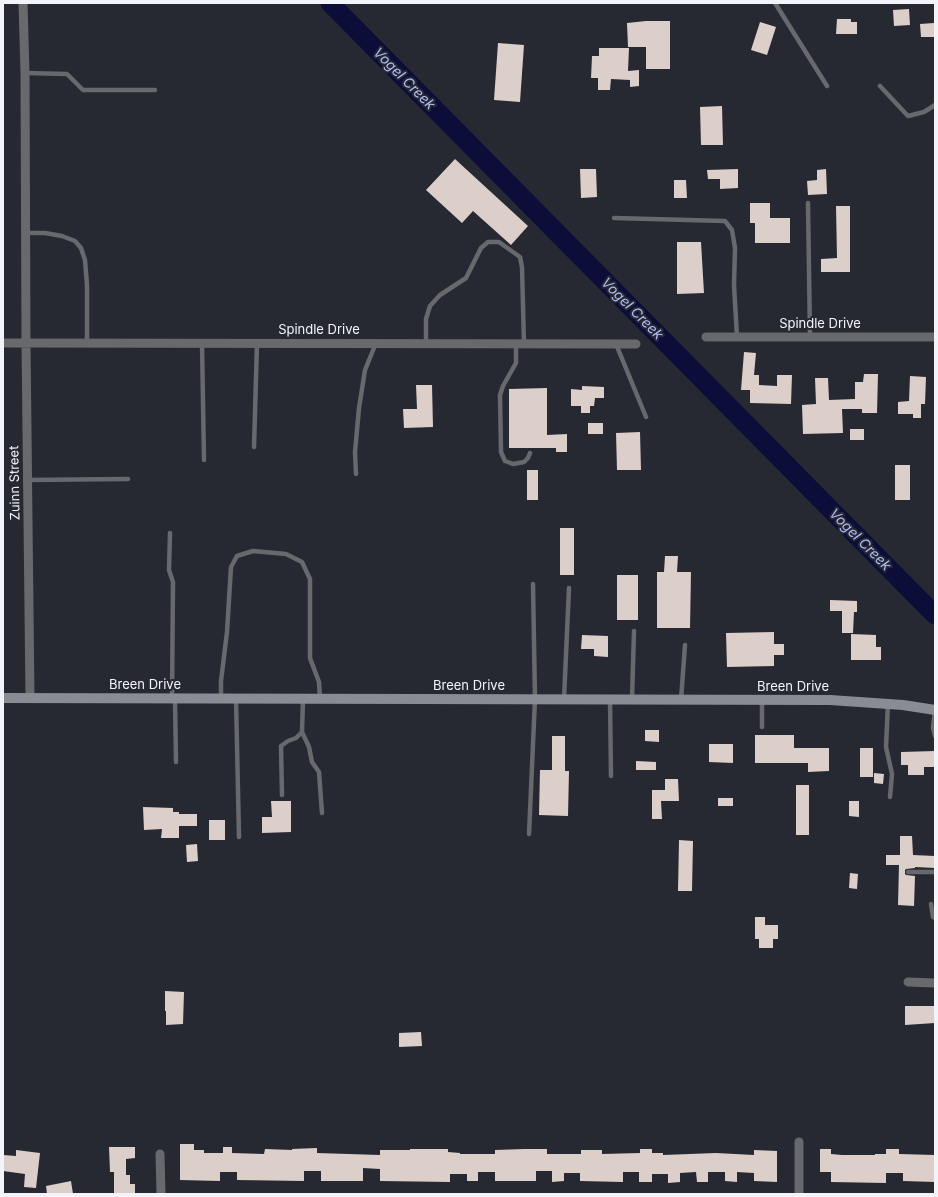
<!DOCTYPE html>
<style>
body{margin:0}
#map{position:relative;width:938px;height:1197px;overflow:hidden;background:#272932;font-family:Inter,sans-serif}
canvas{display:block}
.frame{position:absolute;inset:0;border:4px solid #f3f4fa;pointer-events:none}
</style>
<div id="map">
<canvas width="938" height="1197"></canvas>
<div class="frame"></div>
</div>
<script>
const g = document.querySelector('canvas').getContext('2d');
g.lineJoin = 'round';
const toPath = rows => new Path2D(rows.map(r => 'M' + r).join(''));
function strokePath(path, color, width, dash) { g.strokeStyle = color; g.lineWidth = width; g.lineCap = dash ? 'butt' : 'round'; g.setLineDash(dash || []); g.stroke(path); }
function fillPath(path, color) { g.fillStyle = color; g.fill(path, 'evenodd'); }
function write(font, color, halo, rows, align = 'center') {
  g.font = font + ' Inter,sans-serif'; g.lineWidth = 4; g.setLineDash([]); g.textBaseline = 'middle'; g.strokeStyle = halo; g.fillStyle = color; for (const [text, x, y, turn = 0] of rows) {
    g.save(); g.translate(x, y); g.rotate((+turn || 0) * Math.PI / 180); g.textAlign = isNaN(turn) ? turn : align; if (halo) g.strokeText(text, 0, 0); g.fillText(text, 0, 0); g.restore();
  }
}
strokePath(toPath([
 [330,3,935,615]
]), '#0d0d3a', 19);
fillPath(toPath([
 [909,9,910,25,894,26,893,10],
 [837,19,851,19,851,22,857,22,857,34,836,34],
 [646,21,670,21,670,69,646,69,646,47,628,47,627,23],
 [760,22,776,27,767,55,751,50],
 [934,23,934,37,921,37,920,24],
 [498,43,524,45,520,102,494,100],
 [599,48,629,48,628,71,639,70,639,86,630,87,630,80,611,79,610,90,598,90,598,78,591,78,592,56,599,56],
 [722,106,723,145,701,145,700,107],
 [455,159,528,226,511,245,473,211,462,223,426,190],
 [580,169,596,169,597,197,581,198],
 [738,169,738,188,720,189,720,179,708,179,707,170],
 [826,169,827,194,808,195,807,181,817,180,817,170],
 [674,180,686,180,687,198,674,198],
 [750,203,770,203,770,218,790,218,790,243,755,243,755,223,750,223],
 [836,206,850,206,850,272,821,272,821,259,837,258],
 [677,242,701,242,704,293,677,294],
 [744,352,756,353,754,375,759,375,759,385,777,386,777,375,792,375,791,404,750,403,750,390,741,390],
 [864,374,878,374,877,413,862,413,862,409,842,409,843,433,803,434,802,405,816,404,815,378,828,378,829,400,855,399,855,382,863,382],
 [910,376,926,377,925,404,921,404,921,418,913,418,913,414,898,414,898,402,909,401],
 [416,385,432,385,433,427,404,428,403,409,417,409],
 [582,386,604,387,604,398,595,398,594,406,590,406,590,413,581,413,581,406,571,406,571,389,582,390],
 [547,388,547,435,567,434,567,452,556,452,556,448,509,448,509,389],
 [588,423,603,423,603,434,588,434],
 [850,429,864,429,864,440,850,440],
 [640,432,641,470,617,470,616,433],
 [895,465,910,465,910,500,895,500],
 [527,470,538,470,538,500,527,500],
 [560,528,574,528,574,575,560,575],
 [665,556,678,556,677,572,691,572,690,628,657,628,657,572,664,572],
 [617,575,638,575,638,620,617,620],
 [830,600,857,601,857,612,854,612,853,633,842,633,842,611,830,611],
 [774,632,774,644,784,644,784,655,774,655,774,666,727,667,726,633],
 [851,634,876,635,876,647,881,647,881,660,851,660],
 [582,635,608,636,608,657,594,656,594,649,581,649],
 [645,730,659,730,659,742,645,741],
 [755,735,794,735,794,748,829,748,829,771,808,772,808,763,755,763],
 [552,736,565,736,565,771,569,771,568,816,539,815,540,770,552,770],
 [709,744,733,744,733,763,709,762],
 [860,748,873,748,873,777,860,777],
 [935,751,935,767,924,767,924,775,908,775,908,765,901,765,901,752],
 [636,761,656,762,656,770,636,770],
 [874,773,884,774,883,784,874,783],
 [665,779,678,779,679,801,661,801,662,819,652,819,652,790,665,790],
 [796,785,809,785,809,835,796,835],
 [718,798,733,798,733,806,718,806],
 [271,801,291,801,291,832,262,833,262,817,272,817],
 [849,801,859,801,859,817,849,816],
 [143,807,173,808,173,812,179,812,179,814,197,814,197,826,179,826,179,838,161,838,162,829,144,830],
 [209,820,225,820,225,840,209,840],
 [900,836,912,836,913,855,935,856,935,868,915,867,915,868,906,869,905,870,905,874,906,875,915,876,914,906,898,905,899,865,886,865,886,855,900,855],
 [679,840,693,841,692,891,678,891],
 [197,844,198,861,187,862,186,845],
 [850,873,858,874,857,889,849,888],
 [755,917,765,917,765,925,778,925,778,939,773,939,773,948,759,948,759,939,755,939],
 [165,991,184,992,183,1024,166,1025,166,1011,165,1011],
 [905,1006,935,1006,935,1023,905,1025],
 [421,1032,422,1046,399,1047,399,1033],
 [180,1144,194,1144,194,1150,204,1150,204,1153,223,1153,223,1147,232,1147,232,1153,264,1154,265,1149,292,1150,292,1149,317,1148,317,1153,380,1155,380,1150,410,1150,410,1149,448,1149,448,1152,460,1153,460,1154,495,1154,495,1150,525,1149,547,1149,547,1154,581,1154,581,1150,602,1150,602,1154,640,1153,640,1149,652,1149,652,1153,663,1153,663,1155,716,1153,754,1155,754,1150,777,1151,777,1182,754,1181,754,1173,737,1172,737,1182,725,1181,725,1172,708,1172,708,1182,697,1182,696,1172,680,1173,680,1182,668,1183,668,1174,652,1174,652,1182,639,1182,639,1172,623,1172,623,1182,580,1181,580,1173,564,1173,564,1181,552,1182,552,1171,536,1171,536,1181,495,1181,495,1172,478,1172,478,1181,467,1181,467,1174,450,1174,450,1182,380,1181,380,1169,363,1168,363,1181,321,1181,321,1171,304,1171,304,1181,237,1180,237,1172,220,1172,220,1181,180,1180],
 [109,1147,135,1147,135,1158,126,1159,126,1175,130,1175,130,1184,135,1184,135,1194,114,1194,114,1172,110,1172],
 [820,1149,831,1149,831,1154,842,1155,875,1155,875,1154,886,1154,886,1149,899,1149,899,1154,935,1155,935,1182,903,1181,903,1173,886,1173,886,1183,831,1182,831,1172,820,1172],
 [16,1150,40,1153,36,1188,24,1187,25,1174,3,1171,3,1155,16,1156],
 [71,1181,73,1194,47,1194,46,1186]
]), '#dccfc9');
strokePath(toPath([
 [775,3,827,86],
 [25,73,67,74,83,90,155,90],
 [880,86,908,116,924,112,935,105],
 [808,203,810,337],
 [614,218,725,221,732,230,735,248,734,285,737,337],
 [26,233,45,233,62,236,75,241,81,248,85,260,87,285,87,343],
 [202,343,204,460],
 [426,344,426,319,430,306,440,295,466,278,481,248,488,242,499,242,520,257,522,267,524,344],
 [516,344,516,363,503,386,500,395,501,452,505,461,513,464,524,462,528,458,530,453],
 [616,344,646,417],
 [254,447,257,343],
 [356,474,355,452,359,408,365,370,376,343],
 [27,480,128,479],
 [170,533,169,570,173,582,172,699],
 [175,699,176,762],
 [221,699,221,681,227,632,231,567,237,556,253,551,286,554,302,562,310,579,310,658,319,682,320,699],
 [236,699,239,837],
 [564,699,569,588],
 [610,699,611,776],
 [632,699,634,631],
 [681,700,685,645],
 [888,703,886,747,892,774,890,797],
 [935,710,933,728,935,736],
 [762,727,762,700],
 [302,732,309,747,312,762,319,772,322,813],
 [282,795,281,746,288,741,296,738,302,732,303,699],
 [529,834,535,699,533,584],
 [908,872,935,872],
 [931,904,933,917,935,918]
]), '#68696d', 4.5);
strokePath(toPath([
 [23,3,25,73,26,343,30,698],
 [706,337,935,337],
 [3,343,636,344],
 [908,982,935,983],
 [799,1142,799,1194],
 [160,1154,161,1194]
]), '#68696d', 9);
strokePath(toPath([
 [3,698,830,700,903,705,935,710]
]), '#8a8c93', 10);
write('13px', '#f3f4fa', '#272932', [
 ["Spindle Drive",820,324],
 ["Spindle Drive",319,330],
 ["Zuinn Street",15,483,-91],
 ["Breen Drive",145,685],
 ["Breen Drive",469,686],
 ["Breen Drive",793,687]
]);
write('italic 14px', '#b1bdfd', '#272932', [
 ["Vogel Creek",404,79,45],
 ["Vogel Creek",632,309,45],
 ["Vogel Creek",860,540,45]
]);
</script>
